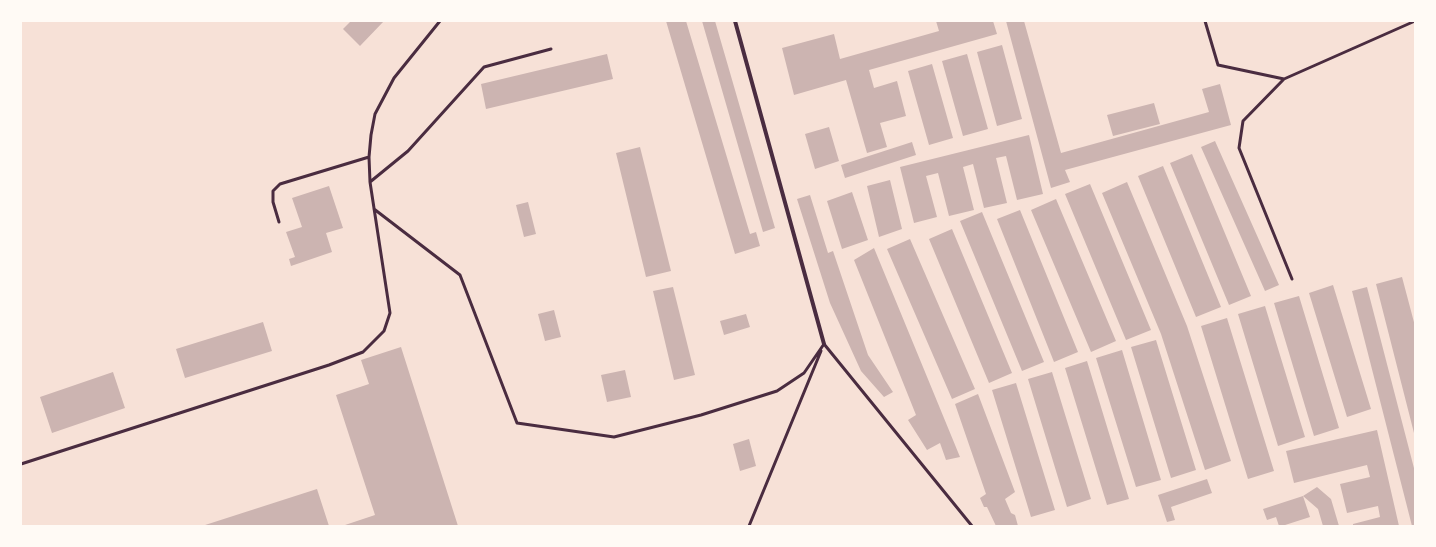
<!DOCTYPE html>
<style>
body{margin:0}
#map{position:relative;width:1436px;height:547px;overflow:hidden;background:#f7e1d7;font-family:"Golos Text",sans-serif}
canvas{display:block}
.frame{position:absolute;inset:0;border:22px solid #fffaf5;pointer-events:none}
</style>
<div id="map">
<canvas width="1436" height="547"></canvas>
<div class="frame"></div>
</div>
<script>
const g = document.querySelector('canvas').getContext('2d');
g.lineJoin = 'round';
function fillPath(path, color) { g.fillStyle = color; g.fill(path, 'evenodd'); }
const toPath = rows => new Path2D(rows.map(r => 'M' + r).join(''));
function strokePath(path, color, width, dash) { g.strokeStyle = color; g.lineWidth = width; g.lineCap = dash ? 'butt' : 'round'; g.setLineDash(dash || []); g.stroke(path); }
fillPath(toPath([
 [351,21,384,21,360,46,343,29],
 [666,21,686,21,750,234,756,232,760,246,735,254],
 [702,21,715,21,775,228,763,232],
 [936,21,993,21,997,34,869,70,874,88,897,81,906,116,880,123,887,147,867,153,846,80,794,95,782,48,834,34,840,59,939,31],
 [1006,21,1024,21,1061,153,1209,112,1202,89,1220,84,1231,125,1065,170,1070,182,1051,188],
 [1002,45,1022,119,997,126,977,52],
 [607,54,613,79,486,109,481,84],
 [967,54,988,129,963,136,942,61],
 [932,64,953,138,929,145,908,71],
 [1154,103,1160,124,1113,136,1107,115],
 [829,127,839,161,815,169,805,134],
 [1029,135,1043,194,1017,200,1006,156,996,158,1007,203,984,208,973,164,963,167,974,210,949,216,938,173,926,176,937,217,914,223,900,167],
 [1215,141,1279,285,1265,291,1201,147],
 [912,142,916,155,845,178,841,165],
 [640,147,671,271,646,277,616,153],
 [1192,154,1251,296,1229,305,1170,163],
 [1163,166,1221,307,1196,317,1138,176],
 [890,180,902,229,879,237,867,186],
 [1127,182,1187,326,1231,461,1205,470,1161,334,1102,193],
 [1090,184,1151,330,1126,340,1065,194],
 [329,186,343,228,326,233,332,252,291,266,289,259,295,257,286,232,302,227,292,198],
 [852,192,868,240,842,249,827,201],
 [810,195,828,253,833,251,868,355,893,392,884,397,861,371,830,303,797,199],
 [1056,199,1116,341,1091,352,1031,210],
 [528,202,536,234,524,237,516,205],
 [1020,210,1078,352,1054,362,997,219],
 [982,212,1044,362,1022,371,960,221],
 [952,229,1012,373,989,383,929,239],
 [910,239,975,389,952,399,887,249],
 [874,248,960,457,946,460,940,443,927,450,908,420,916,415,854,260],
 [1402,277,1415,326,1414,433,1376,284],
 [1333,285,1371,409,1347,417,1309,293],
 [673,287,695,375,674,380,653,291],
 [1367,287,1415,472,1415,526,1412,526,1352,291],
 [1299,296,1339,428,1314,436,1274,303],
 [1265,306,1305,437,1278,446,1238,314],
 [554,310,561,337,545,341,538,314],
 [746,314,750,327,724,335,720,321],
 [1227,318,1274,471,1248,479,1201,326],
 [263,322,272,351,185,378,176,349],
 [1156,340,1196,470,1171,478,1131,347],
 [401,347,458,526,342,526,375,515,336,395,369,384,361,360],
 [1122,350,1161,480,1136,487,1096,358],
 [1087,361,1129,499,1107,505,1065,368],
 [625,370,631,397,607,402,601,375],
 [113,372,125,408,52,433,40,397],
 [1052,372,1091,499,1067,507,1028,379],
 [1016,383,1055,510,1031,517,992,390],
 [978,394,1015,492,1005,499,1011,513,1015,515,1018,526,996,526,987,507,984,507,980,498,986,494,955,404],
 [1377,430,1399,526,1353,526,1353,524,1380,517,1378,506,1347,513,1340,484,1370,477,1367,465,1294,483,1286,451],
 [749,439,756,466,740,471,733,444],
 [1207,479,1212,493,1171,507,1175,520,1167,522,1158,495],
 [1317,487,1331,499,1339,526,1323,526,1318,509,1303,496],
 [317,489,329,526,202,526],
 [1303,496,1310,517,1282,526,1279,526,1276,517,1267,520,1263,509]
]), '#ccb4b1');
strokePath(toPath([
 [1205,21,1218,65,1284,79],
 [370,182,408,151,484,67,551,49],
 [374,209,460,275,517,423,614,437,701,415,777,391,804,373,824,344],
 [279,222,273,202,273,191,280,184,369,157],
 [1292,279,1239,148,1243,121,1284,79,1415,21],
 [824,344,972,526],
 [21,464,329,365,363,352,384,331,390,313,370,182,369,157,371,135,375,114,394,78,440,21],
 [749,526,821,351]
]), '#4a2c40', 3);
strokePath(toPath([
 [735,21,824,344]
]), '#4a2c40', 4);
</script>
